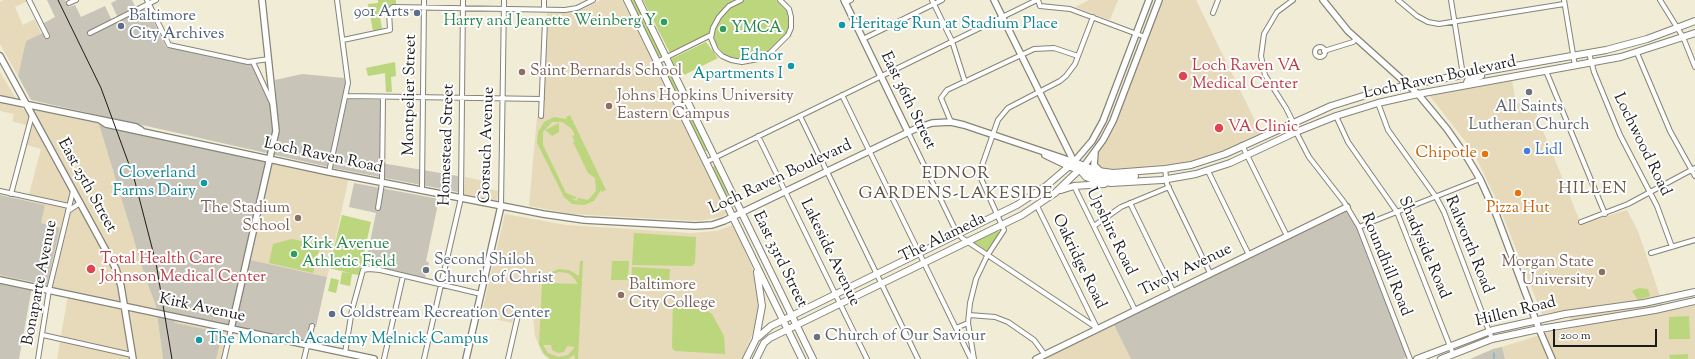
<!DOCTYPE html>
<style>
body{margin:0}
#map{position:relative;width:1695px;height:359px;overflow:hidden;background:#f0ecd5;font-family:"Sorts Mill Goudy",serif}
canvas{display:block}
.scale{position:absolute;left:1553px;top:329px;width:104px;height:18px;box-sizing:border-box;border:2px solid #1c1c1c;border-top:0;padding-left:5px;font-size:12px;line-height:14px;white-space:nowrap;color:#1c1c1c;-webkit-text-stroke:3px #fff;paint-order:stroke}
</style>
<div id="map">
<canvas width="1695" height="359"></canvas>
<div class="scale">200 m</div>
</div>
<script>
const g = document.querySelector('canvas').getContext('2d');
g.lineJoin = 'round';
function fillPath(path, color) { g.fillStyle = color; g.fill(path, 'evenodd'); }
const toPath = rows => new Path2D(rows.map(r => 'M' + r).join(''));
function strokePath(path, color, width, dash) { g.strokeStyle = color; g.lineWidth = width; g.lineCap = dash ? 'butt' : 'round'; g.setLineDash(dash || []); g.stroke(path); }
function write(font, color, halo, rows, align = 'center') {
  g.font = font + ' "Sorts Mill Goudy",serif'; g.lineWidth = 4; g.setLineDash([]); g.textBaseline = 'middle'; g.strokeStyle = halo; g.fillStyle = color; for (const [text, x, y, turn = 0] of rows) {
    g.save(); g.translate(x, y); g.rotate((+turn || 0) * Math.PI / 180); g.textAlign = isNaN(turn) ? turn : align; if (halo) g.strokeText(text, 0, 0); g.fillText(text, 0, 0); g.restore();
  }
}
fillPath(toPath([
 [3,0,30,0,15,7,23,25,35,19,41,34,26,41,18,76,0,44,0,2],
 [601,0,622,0,727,213,722,217,698,221,572,214,529,206,537,117,543,117,547,13,564,13,578,11],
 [1089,0,1118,0,1110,20,1075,7],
 [1163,0,1196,0,1261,133,1219,153,1193,161,1162,167,1115,170,1101,169,1096,164,1097,155,1118,117],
 [0,72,22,109,66,113,98,121,146,280,156,306,163,359,57,359,68,295,0,279,0,275,47,285,60,228,41,223,45,205,0,195,0,192,28,198,41,149,24,144,29,126,12,121,14,114,0,111],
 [1512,80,1516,104,1531,101,1581,224,1627,210,1638,231,1665,311,1695,305,1695,359,1505,359,1502,347,1546,333,1574,328,1567,310,1542,314,1497,201,1473,151,1429,95],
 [269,159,349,177,327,277,246,259],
 [465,177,485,181,484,188,498,191,497,201,464,194],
 [505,214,566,225,691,233,717,231,733,225,752,267,756,284,758,307,755,327,743,357,742,359,550,359,546,357,542,353,535,336,533,317,514,313,512,323,481,316],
 [174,316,230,328,223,359,181,359],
 [1114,325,1131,359,1044,359]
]), '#e6daba');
fillPath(toPath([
 [47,0,65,0,69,7,75,5,81,17,105,6,113,23,119,20,111,3,117,0,132,0,138,12,147,8,166,47,252,65,266,96,276,95,275,80,302,74,344,78,346,85,344,99,381,100,381,163,458,176,458,192,333,168,31,100,18,76,26,41,47,31,44,23,55,17],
 [98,121,146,136,269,159,246,259,327,277,316,327,312,326,307,345,174,317,175,323,223,333,216,359,163,359,156,306,146,280],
 [354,183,439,199,426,261,429,263,424,282,378,270,364,271,376,213,349,207],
 [0,195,45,205,41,223,60,228,47,285,0,275],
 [1346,211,1357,228,1407,357,1403,359,1131,359,1114,325],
 [0,279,32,287,19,359,0,359],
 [1502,347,1505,359,1470,359,1493,349]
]), '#c8c4b8');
fillPath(toPath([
 [378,0,396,0,396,5,390,6,387,11,379,11,382,29,373,31,368,4,378,3],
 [629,0,634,0,641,10,662,56,661,57,658,56],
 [643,0,776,0,787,11,789,27,783,39,769,51,754,58,736,59,723,54,716,44,714,37,672,57],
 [706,42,718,58,680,77,671,59],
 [395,62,396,76,391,77,392,92,386,92,385,73,368,76,366,68],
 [665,66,685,101,708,150,707,151,705,151,693,131,663,67],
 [570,115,606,190,602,192,601,190,594,201,584,205,572,204,564,197,537,143,538,132,544,122,554,117,567,119,566,117],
 [552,122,562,122,571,128,575,135,572,136,575,142,573,142,588,173,595,178,596,191,588,200,578,198,577,200,581,201,574,200,571,198,576,199,576,197,566,193,543,145,543,132],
 [559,123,559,132,552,136,545,130],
 [716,165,736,205,733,207,711,168],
 [342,215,371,222,359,275,352,274,350,286,340,284,342,272,350,273,329,268],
 [997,230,1000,234,987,251,984,251,973,243,973,241],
 [634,233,696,237,695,263,692,266,632,265],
 [292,239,320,245,313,273,269,263,273,244],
 [580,261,583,261,578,359,575,359,574,355,568,359,550,359,544,354,539,344,542,284,549,273,559,269,569,270,579,276],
 [559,272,568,273,573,277,578,284,547,283,554,274],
 [543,345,551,345,552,350,558,353,564,352,567,346,575,347,568,355,558,357,548,353],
 [612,261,629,261,628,280,611,280],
 [632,267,670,269,669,287,631,285],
 [331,278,339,280,336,293,328,291],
 [1639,288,1648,289,1650,296,1638,300,1632,291],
 [673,298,692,301,712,314,724,336,725,354,675,351,672,348],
 [1689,316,1690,339,1669,339,1669,317],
 [1688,354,1688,359,1670,359,1669,355]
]), '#bbd67c');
strokePath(toPath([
 [1494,359,1494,353]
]), '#5da8d5', 1);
const street = toPath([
 [29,0,47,36],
 [147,0,169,45,248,62,269,59],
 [741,0,729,6,719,17,713,28,711,38,716,50,722,56,731,60,742,62,758,59,770,53,788,35,791,28,791,17,789,9,780,0],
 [932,0,952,41,965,82],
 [1038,0,1040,6,1070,9,1145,37],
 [1293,0,1277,12,1264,34,1261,56,1265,75,1286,108,1293,122,1296,132,1309,157,1344,202,1359,227,1410,359],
 [1398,0,1417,16,1428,22,1439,24,1564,4],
 [1451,0,1463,75],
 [1564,0,1575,66],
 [1660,0,1683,37,1695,67],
 [69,3,76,0],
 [845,3,851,0],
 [544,9,544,0],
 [1213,13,1218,0],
 [90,33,156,0],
 [863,39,942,0],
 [343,40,390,30,389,11,393,7,565,10,577,8,593,0],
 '1315 52a5 5 0 1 1 10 0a5 5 0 1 1-10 0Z',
 [1324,51,1353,42,1356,39],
 [1589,53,1594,72,1620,135,1657,206,1672,247],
 [1637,53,1670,131,1695,176],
 [253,62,272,103],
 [657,62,711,35],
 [1546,71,1605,214],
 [842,95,971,359],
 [346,96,542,99],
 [1378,103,1388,130,1436,197,1444,212,1492,339],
 [541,116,545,21],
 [800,116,918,359],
 [1336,116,1348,142,1397,212,1453,354],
 [951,122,941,98,947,90,1034,49,1054,48,1078,56],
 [908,132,956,231,962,238,1097,328],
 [758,136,867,359],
 [1242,145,1287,236],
 [706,162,1037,0],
 [1165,169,1167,184,1210,273],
 [1208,171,1249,255],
 [329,172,348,83,337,0],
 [1074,186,1135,310],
 [422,190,424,0],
 [0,191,69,206],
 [11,194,32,115],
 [1130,203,1173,291],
 [501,206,504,0],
 [1037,206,1097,328],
 [378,208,382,183,383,97],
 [68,211,80,203],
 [1581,222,1628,204,1695,168],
 [1094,226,1121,207,1169,187],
 [1359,227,1480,179],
 [1651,253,1695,240],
 [969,315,995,317,1008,322,1034,340,1045,355],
 [968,323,974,359],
 [956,328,968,323,970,303,976,279,987,256,1004,230,979,174,998,120,1008,108,1060,81,1066,76,1075,64,1093,17],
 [43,335,132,355],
 [345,353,352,310,363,270,369,269,380,270,481,294],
 [38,359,49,290,73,191],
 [224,359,231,329],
 [304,359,312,326],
 [384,359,403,276],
 [424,359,461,198,463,0],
 [508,359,518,315]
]);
const secondary = toPath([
 [844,0,908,132],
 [994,0,1074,162],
 [1323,0,1348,31,1418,94,1447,129,1468,159,1480,179,1496,214,1539,329,1552,359],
 [0,56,116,269,121,286,133,359],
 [0,99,136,127,141,130],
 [100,120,106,124,329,172,543,214,584,220,695,226,712,225,724,221,917,128,932,123,951,122,964,125,1074,162],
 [1095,153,1094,165,1100,171],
 [1045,155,1070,167],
 [1074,162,1092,141,1103,121,1149,0],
 [1084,166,1103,140,1113,121,1159,0],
 [0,280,374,359],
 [231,329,276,131,262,0],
 [466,359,501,206],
 [1036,359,1347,207]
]);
const primary = toPath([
 [627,0,802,359],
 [638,0,813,359],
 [1466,85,1468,80,1481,76],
 [1070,167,1080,170,1086,177,1091,179,1111,183,1162,180,1196,174,1230,163,1296,132,1336,116,1378,103,1418,94,1621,57,1695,33],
 [1079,170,1108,177,1135,176],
 [1061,190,1074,186,1104,184],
 [756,338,762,306,757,272],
 [746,359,756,339,771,326,1017,205,1046,186,1074,162,1098,171,1113,173,1165,169,1191,165,1225,154,1331,106,1376,92,1429,81,1606,50,1647,39,1695,21],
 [756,359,764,343,770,338,1022,215,1055,193,1081,168],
 [1417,359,1493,330,1565,314,1644,303,1695,292],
 [1441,359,1492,339,1534,330,1655,310,1695,301]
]);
strokePath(street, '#868478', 6);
strokePath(secondary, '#868478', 8);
strokePath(primary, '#868478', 8);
strokePath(street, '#fff', 4);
strokePath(secondary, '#fff', 5.5);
strokePath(primary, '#fff', 6);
strokePath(toPath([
 [58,0,101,88,134,178,156,263,172,359]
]), '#1c1c1c', 1);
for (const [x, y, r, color] of [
 [417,13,4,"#5c6f8a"],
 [664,22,4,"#2e9e5b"],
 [842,25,4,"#0f9aa8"],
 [121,26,4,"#5c6f8a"],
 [723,29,4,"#2e9e5b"],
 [791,66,4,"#0f9aa8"],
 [522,72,4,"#8d6e63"],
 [1183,76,5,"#e0444e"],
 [1529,92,4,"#6b7280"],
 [609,106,4,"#8d6e63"],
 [1219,128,5,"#e0444e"],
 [1527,151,4,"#3f7fe0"],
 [1485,154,4,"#e8710a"],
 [204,183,4,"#0f9aa8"],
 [1518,193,4,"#e8710a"],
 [298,218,4,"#8d6e63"],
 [294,254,4,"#2e9e5b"],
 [91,269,5,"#e0444e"],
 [426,270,4,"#6b7280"],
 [1602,272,4,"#8d6e63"],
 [621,295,4,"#8d6e63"],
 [332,314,4,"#5c6f8a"],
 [817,337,4,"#6b7280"],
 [199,340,4,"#0f9aa8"]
]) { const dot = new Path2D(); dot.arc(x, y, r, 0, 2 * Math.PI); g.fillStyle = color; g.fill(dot); strokePath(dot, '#fff', 1.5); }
write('16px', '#4e5e75', '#fff', [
 ["901 Arts",409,13,"right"],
 ["Baltimore",129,17],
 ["City Archives",129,35],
 ["Coldstream Recreation Center",340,314]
], 'left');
write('16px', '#27864d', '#fff', [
 ["Harry and Jeanette Weinberg Y",656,22,"right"],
 ["YMCA",731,29],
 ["Kirk Avenue",302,245],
 ["Athletic Field",302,263]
], 'left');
write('16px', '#0d838f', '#fff', [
 ["Heritage Run at Stadium Place",850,25],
 ["Ednor",783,57,"right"],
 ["Apartments I",783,75,"right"],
 ["Cloverland",196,174,"right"],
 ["Farms Dairy",196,192,"right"],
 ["The Monarch Academy Melnick Campus",207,340]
], 'left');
write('16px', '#be3a42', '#fff', [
 ["Loch Raven VA",1192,67],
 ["Medical Center",1192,85],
 ["VA Clinic",1228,128],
 ["Total Health Care",100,260],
 ["Johnson Medical Center",100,278]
], 'left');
write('16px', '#785e54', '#fff', [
 ["Saint Bernards School",530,72],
 ["Johns Hopkins University",617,97],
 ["Eastern Campus",617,115],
 ["The Stadium",290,209,"right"],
 ["School",290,227,"right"],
 ["Morgan State",1594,263,"right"],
 ["University",1594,281,"right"],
 ["Baltimore",629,286],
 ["City College",629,304]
], 'left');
write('16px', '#1c1c1c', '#fff', [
 ["Loch Raven Boulevard",1440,79,-12],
 ["Montpelier Street",411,95,-89],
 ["East 36th Street",907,101,64],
 ["Homestead Street",448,145,-88],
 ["Gorsuch Avenue",488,145,-88],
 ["Lochwood Road",1641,145,64],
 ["Loch Raven Road",323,157,12],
 ["Loch Raven Boulevard",781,178,-25],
 ["East 25th Street",86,186,61],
 ["Upshire Road",1110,232,64],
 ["The Alameda",943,239,-26],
 ["Ralworth Road",1468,245,68],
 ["Shadyside Road",1423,248,67],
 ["Lakeside Avenue",829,253,64],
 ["East 33rd Street",779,260,64],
 ["Oakridge Road",1078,262,64],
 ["Roundhill Road",1385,265,68],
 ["Tivoly Avenue",1186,271,-26],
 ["Bonaparte Avenue",41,283,-79],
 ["Kirk Avenue",202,309,12],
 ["Hillen Road",1516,313,-14]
]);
write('16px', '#5b616d', '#fff', [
 ["All Saints",1529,108,"center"],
 ["Lutheran Church",1529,126,"center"],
 ["Second Shiloh",434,261],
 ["Church of Christ",434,279],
 ["Church of Our Saviour",825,337]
], 'left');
write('16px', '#366cbe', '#fff', [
 ["Lidl",1535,151]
], 'left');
write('16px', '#c56008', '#fff', [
 ["Chipotle",1477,154],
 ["Pizza Hut",1518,209,"center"]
], 'right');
g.letterSpacing = '1px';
write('17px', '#625345', '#fff', [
 ["EDNOR",956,175],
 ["GARDENS-LAKESIDE",956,195],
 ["HILLEN",1593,190]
]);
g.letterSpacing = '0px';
</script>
